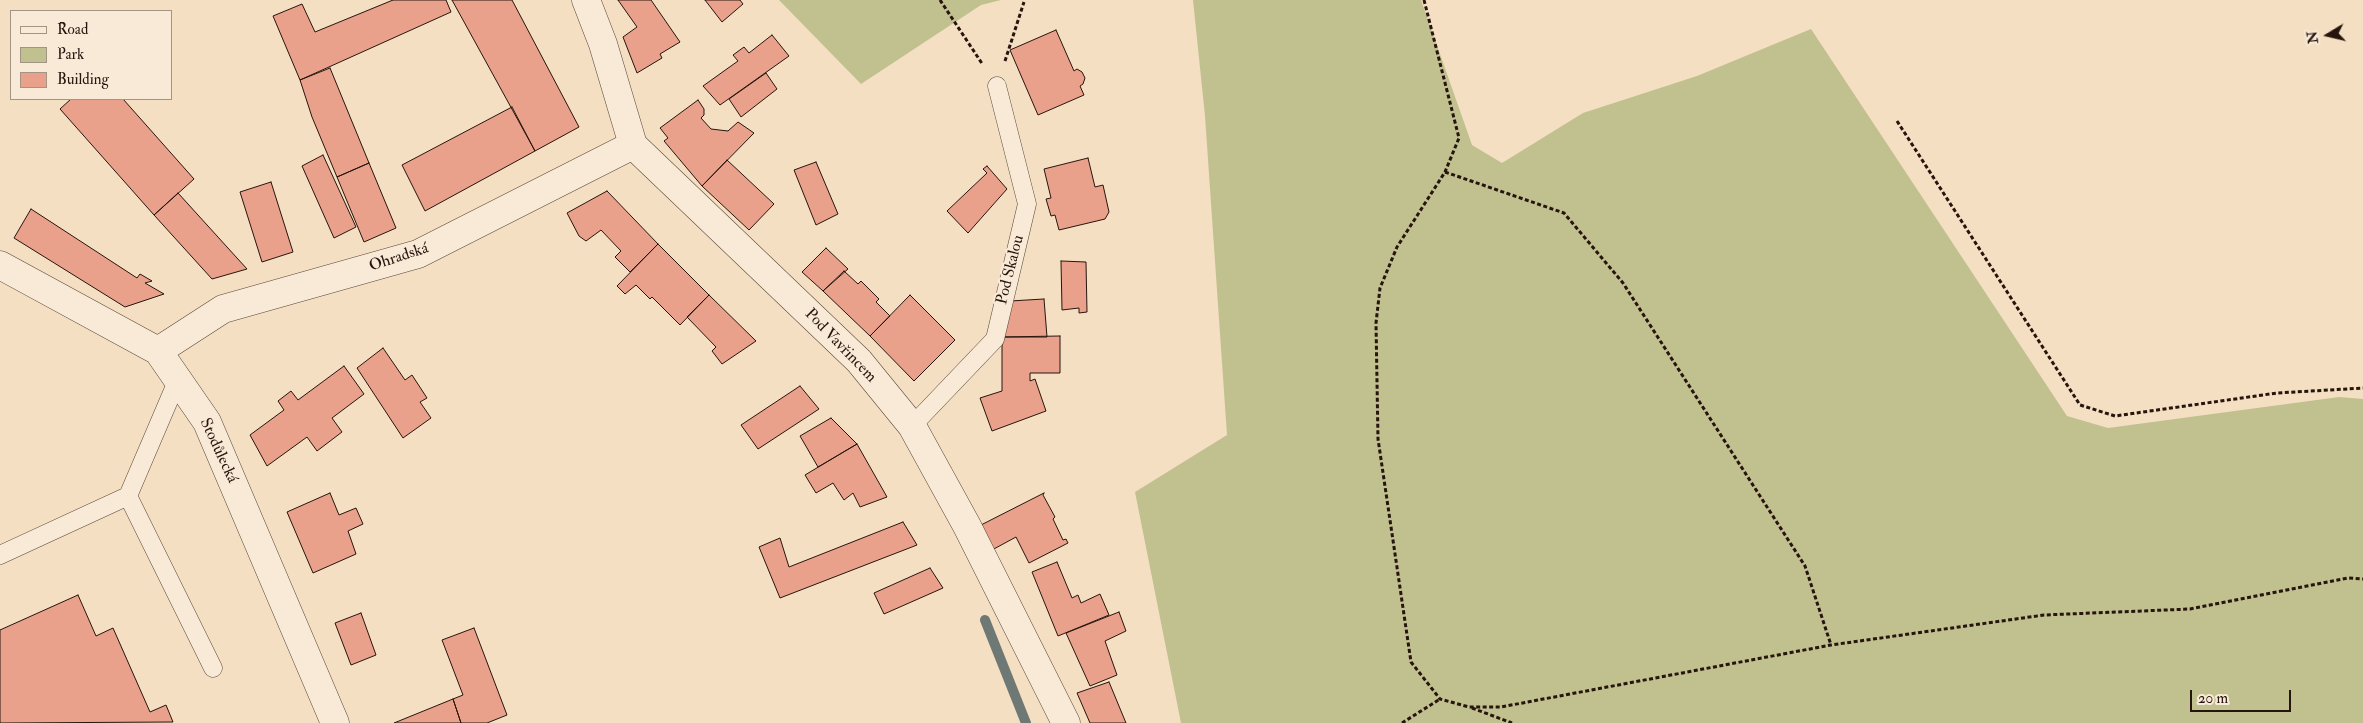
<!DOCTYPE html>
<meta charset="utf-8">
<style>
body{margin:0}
#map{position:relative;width:2363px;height:723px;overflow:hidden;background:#f4dfc2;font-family:"IM FELL Double Pica",serif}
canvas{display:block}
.legend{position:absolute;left:10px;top:10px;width:162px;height:90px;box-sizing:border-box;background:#f8ead7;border:1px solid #a49486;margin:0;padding:6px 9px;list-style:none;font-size:15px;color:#27140d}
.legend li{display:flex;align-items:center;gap:10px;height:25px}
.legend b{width:25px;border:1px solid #a49486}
.north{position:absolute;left:2303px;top:10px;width:50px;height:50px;-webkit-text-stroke:4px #f8ead7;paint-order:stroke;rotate:261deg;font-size:14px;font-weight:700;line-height:20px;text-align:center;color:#27140d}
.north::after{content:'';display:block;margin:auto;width:18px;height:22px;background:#27140d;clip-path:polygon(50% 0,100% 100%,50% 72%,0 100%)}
.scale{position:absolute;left:2190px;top:690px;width:101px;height:22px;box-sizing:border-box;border:2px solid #27140d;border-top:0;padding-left:6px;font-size:15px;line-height:18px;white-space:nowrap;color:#27140d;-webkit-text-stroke:4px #f8ead7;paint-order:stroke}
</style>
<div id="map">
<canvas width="2363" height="723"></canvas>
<ul class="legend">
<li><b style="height:6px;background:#f8ead7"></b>Road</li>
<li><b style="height:14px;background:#c1c08f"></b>Park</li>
<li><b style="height:14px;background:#e9a18b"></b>Building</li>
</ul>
<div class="north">N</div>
<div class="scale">20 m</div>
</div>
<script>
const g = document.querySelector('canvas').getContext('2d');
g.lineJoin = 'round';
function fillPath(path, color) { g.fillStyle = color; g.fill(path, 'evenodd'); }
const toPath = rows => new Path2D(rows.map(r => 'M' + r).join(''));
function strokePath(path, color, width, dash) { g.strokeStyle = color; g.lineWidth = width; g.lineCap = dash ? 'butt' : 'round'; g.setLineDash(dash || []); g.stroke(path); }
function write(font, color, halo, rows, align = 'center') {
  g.font = font + ' "IM FELL Double Pica",serif'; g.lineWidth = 4.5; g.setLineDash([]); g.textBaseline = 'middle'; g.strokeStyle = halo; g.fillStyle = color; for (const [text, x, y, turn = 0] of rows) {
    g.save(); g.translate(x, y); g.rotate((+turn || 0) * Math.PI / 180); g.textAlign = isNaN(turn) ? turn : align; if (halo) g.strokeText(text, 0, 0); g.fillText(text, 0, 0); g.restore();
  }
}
fillPath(toPath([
 [779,0,1001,0,981,5,861,84],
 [1193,0,1421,0,1472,145,1502,163,1583,113,1697,76,1811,29,2067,416,2108,428,2339,397,2363,399,2363,723,1181,723,1135,492,1227,435,1205,116]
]), '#c1c08f');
strokePath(toPath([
 [985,620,1026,723]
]), '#6e7875', 10);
const building = toPath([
 [393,0,446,0,451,12,300,80,273,16,302,4,315,32,393,0],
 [452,0,512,0,579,127,535,151,452,0],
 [618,0,651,0,680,42,660,54,662,58,637,73,623,37,637,27,618,0],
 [705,0,740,0,743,4,722,22,705,0],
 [1056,30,1074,71,1077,69,1082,72,1085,78,1083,84,1080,86,1084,95,1038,115,1010,50,1056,30],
 [772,35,789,56,720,105,703,86,738,61,733,55,744,47,749,53,772,35],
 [330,68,369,163,337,177,312,117,300,80,330,68],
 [766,73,777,89,741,117,729,99,766,73],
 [71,99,123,99,194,179,154,215,60,109,71,99],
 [698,100,704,109,704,115,701,118,711,129,728,131,738,122,754,133,702,186,664,141,668,138,660,128,698,100],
 [512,107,535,151,425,211,402,165,512,107],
 [323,155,356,227,334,238,302,166,323,155],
 [1088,158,1095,187,1103,185,1109,212,1105,219,1059,230,1055,215,1051,216,1046,199,1051,198,1044,169,1088,158],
 [727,160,774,204,749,230,702,186,727,160],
 [816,162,838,214,816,225,794,170,816,162],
 [369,163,396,228,364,242,337,177,369,163],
 [987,166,1007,189,968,233,947,211,987,173,983,169,987,166],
 [271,182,293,252,262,262,240,192,271,182],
 [607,191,658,244,630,272,615,257,621,251,601,230,586,241,579,236,567,213,607,191],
 [178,193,247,269,212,279,154,215,178,193],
 [31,209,137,278,140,274,152,281,145,283,164,294,125,307,14,238,31,209],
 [658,244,709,295,680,325,652,297,650,299,636,285,625,294,617,286,658,244],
 [826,248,848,269,823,291,802,272,826,248],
 [1061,261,1086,262,1087,312,1079,313,1079,308,1062,310,1061,261],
 [844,271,858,284,861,281,879,299,876,302,890,316,870,336,823,291,844,271],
 [709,295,756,341,722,364,712,351,716,347,687,317,709,295],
 [910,295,955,340,914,381,870,336,910,295],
 [1044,299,1047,337,1002,337,1010,301,1044,299],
 [1060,336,1060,373,1030,373,1030,381,1035,379,1046,411,992,431,980,398,1002,391,1002,337,1060,336],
 [383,348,405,380,412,375,427,398,420,402,431,418,403,438,357,368,383,348],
 [344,366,364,394,332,418,342,432,317,451,307,437,267,466,250,435,284,410,278,401,291,391,298,400,344,366],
 [800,386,819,409,758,449,741,425,800,386],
 [831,418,857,444,818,467,800,436,831,418],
 [857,444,887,497,860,507,853,493,844,500,833,483,816,493,805,475,857,444],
 [330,493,339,515,356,508,363,524,348,531,356,554,313,573,287,512,330,493],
 [1044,493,1043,495,1055,517,1053,519,1063,540,1066,539,1068,543,1029,563,1016,537,992,550,979,526,1044,493],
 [903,522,917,545,780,598,759,547,780,538,789,567,903,522],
 [1057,562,1072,598,1078,595,1081,603,1100,594,1109,615,1058,636,1032,572,1057,562],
 [930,568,943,588,884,614,874,593,930,568],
 [78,595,96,636,113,628,150,712,166,705,173,722,0,723,0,630,78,595],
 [1119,612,1126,631,1105,641,1117,675,1090,686,1066,633,1119,612],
 [361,613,376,655,351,665,335,623,361,613],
 [474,628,507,715,487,723,461,723,453,699,463,695,442,640,474,628],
 [1109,682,1126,723,1090,723,1077,693,1109,682],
 [453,699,461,723,394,723,453,699]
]);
fillPath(building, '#e9a18b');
strokePath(building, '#27140d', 1);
const lane = toPath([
 [912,426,995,339,1027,204,997,86],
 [128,496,213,668],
 [0,555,128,496,178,379]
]);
const street = toPath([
 [586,0,603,44,633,145,859,361,912,426,967,526,1066,723],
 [0,265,158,351,207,422,335,723],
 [158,351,223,309,418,254,633,145]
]);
strokePath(lane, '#5a473a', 19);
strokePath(street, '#5a473a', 29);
strokePath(toPath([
 [940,0,983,65],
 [1424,0,1459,138,1445,172,1397,247,1380,288,1376,323,1378,439,1411,662,1440,699,1469,707,1501,707,1831,645,2044,615,2190,609,2348,578,2363,579],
 [1005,61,1024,2],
 [1897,121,2080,405,2115,416,2277,393,2363,388],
 [1445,172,1564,213,1623,283,1805,566,1831,645],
 [1472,708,1512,723],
 [1402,723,1440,699]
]), '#27140d', 3, [4, 2.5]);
strokePath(lane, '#f8ead7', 18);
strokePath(street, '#f8ead7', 28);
write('16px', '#27140d', '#f8ead7', [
 ["Ohradská",399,258,-18],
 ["Pod Skalou",1011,270,-76],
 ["Pod Vavřincem",840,346,46],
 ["Stodůlecká",218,451,65]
]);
</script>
